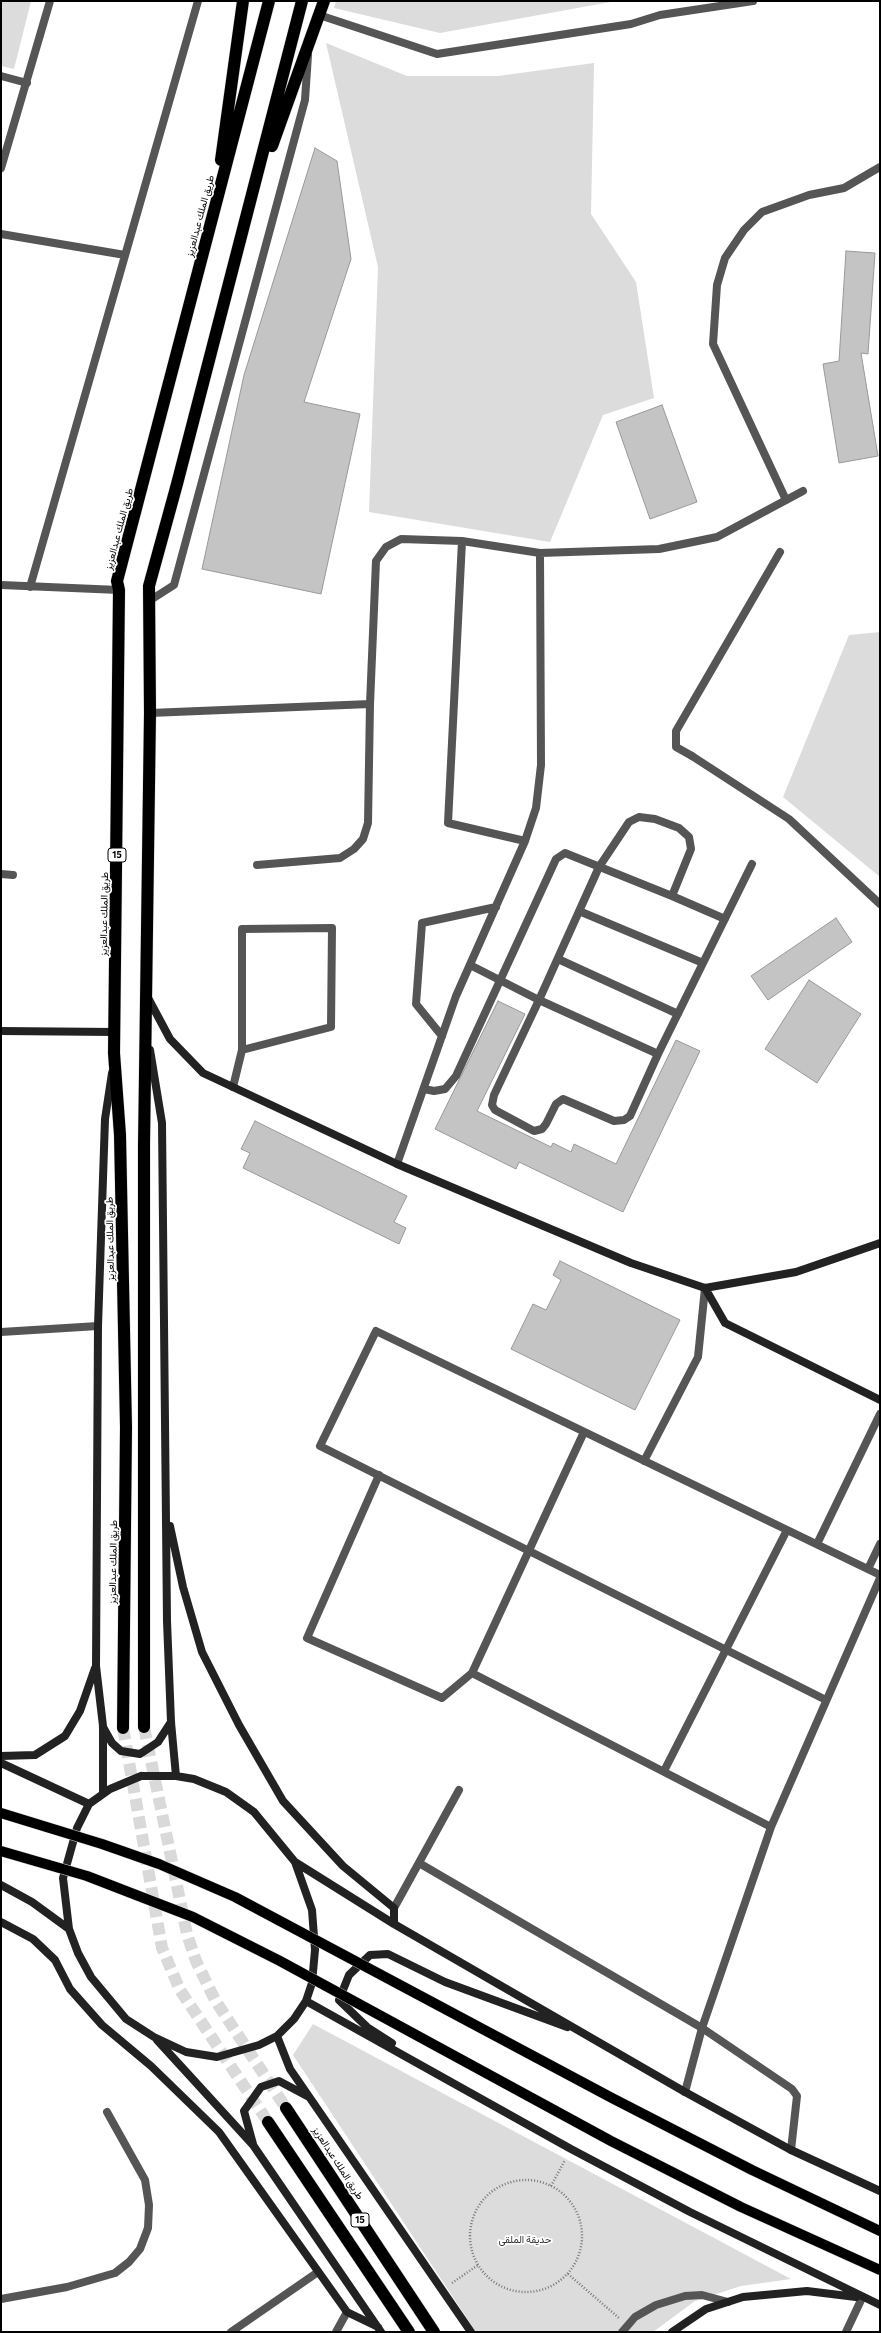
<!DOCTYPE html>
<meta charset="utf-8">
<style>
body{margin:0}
#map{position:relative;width:881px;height:2333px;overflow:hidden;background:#fff;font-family:Commissioner,sans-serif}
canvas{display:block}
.frame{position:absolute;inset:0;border:2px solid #000;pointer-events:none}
</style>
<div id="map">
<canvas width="881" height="2333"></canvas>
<div class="frame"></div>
</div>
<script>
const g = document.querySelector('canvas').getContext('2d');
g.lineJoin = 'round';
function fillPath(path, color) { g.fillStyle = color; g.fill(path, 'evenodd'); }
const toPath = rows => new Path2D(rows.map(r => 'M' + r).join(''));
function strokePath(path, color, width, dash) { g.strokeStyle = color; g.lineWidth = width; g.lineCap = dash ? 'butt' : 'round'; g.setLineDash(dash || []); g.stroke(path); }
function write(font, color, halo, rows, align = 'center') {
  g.font = font + ' Commissioner,Vazirmatn,sans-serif'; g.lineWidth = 3.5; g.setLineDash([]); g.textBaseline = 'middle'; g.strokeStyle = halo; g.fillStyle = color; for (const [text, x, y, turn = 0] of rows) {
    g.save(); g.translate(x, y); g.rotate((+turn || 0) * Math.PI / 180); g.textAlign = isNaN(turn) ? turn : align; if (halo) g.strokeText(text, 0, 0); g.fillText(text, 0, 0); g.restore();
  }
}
fillPath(toPath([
 [1,1,31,1,14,69,1,66],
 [336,1,616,1,440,33,334,8],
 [326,43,407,76,498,76,594,63,591,214,636,282,654,398,603,415,550,542,369,512,378,267],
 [880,632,880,877,783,797,849,635],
 [313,2024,791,2279,741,2286,695,2301,653,2332,476,2332,293,2055]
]), '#dcdcdc');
const building = toPath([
 [315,148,337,161,351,259,304,402,360,414,321,594,202,569,244,375,315,148],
 [846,251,875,253,868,354,861,353,878,456,839,463,823,364,839,361,846,251],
 [662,405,697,502,650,519,616,422,662,405],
 [836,918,852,942,768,1000,751,976,836,918],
 [809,980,861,1014,817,1083,765,1049,809,980],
 [498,1001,525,1014,477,1111,551,1147,553,1143,571,1152,574,1144,616,1164,676,1040,700,1051,623,1212,519,1162,516,1169,435,1129,498,1001],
 [255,1121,407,1196,394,1222,406,1228,399,1244,243,1168,250,1153,241,1149,255,1121],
 [560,1261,680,1320,635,1410,511,1349,533,1304,546,1310,561,1280,553,1275,560,1261]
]);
fillPath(building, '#c4c4c4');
strokePath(building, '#999', 1);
strokePath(toPath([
 [144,1727,187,1934,196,1961,215,2000,286,2108],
 [123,1728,162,1948,180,1990,268,2122]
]), '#d9d9d9', 12, [12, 6]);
const highway = toPath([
 [272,146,324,1],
 [221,160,243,1],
 [144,1727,144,1145,150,713,149,586,177,484,302,1],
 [123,1728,126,1427,120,1135,114,1053,119,590,117,581,269,1],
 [286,2108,434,2332],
 [268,2122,409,2332]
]);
strokePath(highway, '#dbdbdb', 13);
strokePath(toPath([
 '470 2236a56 56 0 1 1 112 0a56 56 0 1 1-112 0Z',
 [551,2186,565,2160],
 [568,2274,619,2318],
 [452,2283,478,2265]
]), '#777', 2.5, [1, 2]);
strokePath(toPath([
 [786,500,713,344,717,285,725,258,744,230,762,212,809,195,844,188,880,167],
 [692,756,676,747,676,731,780,552],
 [579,911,703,963],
 [558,959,678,1014],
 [470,965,539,1000,658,1054,630,1116,624,1120,614,1121,563,1099,556,1104,546,1124,542,1129,534,1131,495,1110,492,1105,494,1095,539,1000,599,867,629,822,639,817,655,819,679,828,689,837,691,849,672,896],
 [658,1054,752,864],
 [424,1089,434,1091,445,1089,456,1076,556,859,565,853,672,896,725,919],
 [419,1863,702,2028,792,2089,797,2096,791,2150],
 [394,1908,459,1790],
 [336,2332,347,2312],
 [622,2332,635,2317,656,2305,685,2296,702,2295,728,2302]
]), '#555', 8);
strokePath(toPath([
 [319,15,437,54,631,24,660,15,753,1],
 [1,76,27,83],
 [1,168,50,1],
 [1,234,125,255],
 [462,541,448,823,525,841],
 [1,585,119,590],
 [30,587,198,1],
 [149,601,174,585,305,100,308,55],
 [150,713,370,704],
 [692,756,789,819,880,904],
 [257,865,340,858,354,849,363,839,368,823,370,704,376,561,386,547,401,539,462,541,540,553,659,549,717,537,803,491],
 [1,874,13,875],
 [442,1036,416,1004,422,923,496,907],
 [233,1087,242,1050,331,1027,332,928,242,929,242,1050],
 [397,1164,456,996,525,841,536,808,541,765,540,553],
 [1,1332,98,1326],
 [644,1461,698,1357,705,1288],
 [379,1475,307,1638,442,1698,472,1673,771,1827],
 [817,1544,880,1414],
 [868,1569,880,1544],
 [472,1673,584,1432],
 [826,1700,320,1446,376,1331,880,1575],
 [664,1771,787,1530],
 [685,2092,702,2028,771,1827,880,1578],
 [1,2299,67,2287,115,2273,129,2262,140,2249,148,2228,149,2205,145,2180,107,2112],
 [231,2332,318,2272],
 [846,2332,862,2298]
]), '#555', 8);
strokePath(toPath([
 [147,996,170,1039,203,1073,397,1164,631,1263,705,1288,796,1272,880,1243],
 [1,1031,115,1032],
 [150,1050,162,1123,167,1621,171,1722,176,1776],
 [705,1288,725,1323,880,1400],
 [170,1526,183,1587,202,1652,239,1725,283,1801,343,1866,394,1908,394,1924],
 [103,1727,112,1743,121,1751,140,1754,158,1742,171,1722],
 [1,1756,35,1755,65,1736,80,1711,95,1668],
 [1,1763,89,1804],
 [141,1776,176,1776,194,1779,226,1792,254,1812,295,1862,312,1910,315,1950,312,1983,306,2001,294,2019,277,2036,259,2045,217,2057,186,2052,154,2037,126,2019,91,1977,78,1953,69,1929,63,1878,77,1828,89,1804,110,1789,141,1776],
 [103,1793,103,1726,96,1666,98,1326,105,1119,112,1073],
 [295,1862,394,1924,685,2092,791,2150,880,2191],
 [1,1885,32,1902,69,1929],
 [1,1922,33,1939,55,1960,70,1989,102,2025,151,2066,219,2132,347,2312,378,2327],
 [306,2001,571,2149,690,2212,880,2305],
 [277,2036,290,2069,471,2332],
 [157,2040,253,2145,381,2332],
 [392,2043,367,2027,339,2000,349,1975,370,1955,388,1954,445,1982,567,2027],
 [253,2144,244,2111,261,2087,279,2081,309,2097],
 [672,2332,706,2309,743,2297,807,2291,856,2297]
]), '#222', 8);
strokePath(highway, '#000', 12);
const primaryBridge = toPath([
 [1,1813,102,1844,159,1864,235,1897,612,2098,752,2170,880,2231],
 [1,1851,87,1876,193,1917,280,1961,611,2141,741,2207,880,2270]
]);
strokePath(primaryBridge, '#dbdbdb', 11, []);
strokePath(primaryBridge, '#000', 10);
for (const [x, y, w] of [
 [117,855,18],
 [360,2220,18]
]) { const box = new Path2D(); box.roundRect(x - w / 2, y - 7, w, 14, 3); g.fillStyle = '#fff'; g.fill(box); strokePath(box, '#000', 1); }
write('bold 9px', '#000', null, [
 ["15",117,855],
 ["15",360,2220]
]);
write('10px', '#000', '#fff', [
 ["طريق الملك عبدالعزيز",200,216,-75],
 ["طريق الملك عبدالعزيز",119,529,-75],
 ["طريق الملك عبدالعزيز",104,914,-89],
 ["طريق الملك عبدالعزيز",110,1239,-91],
 ["طريق الملك عبدالعزيز",113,1562,-89],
 ["طريق الملك عبدالعزيز",338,2163,57]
]);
write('10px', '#333', '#fff', [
 ["حديقة الملقى",525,2240]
]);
</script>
